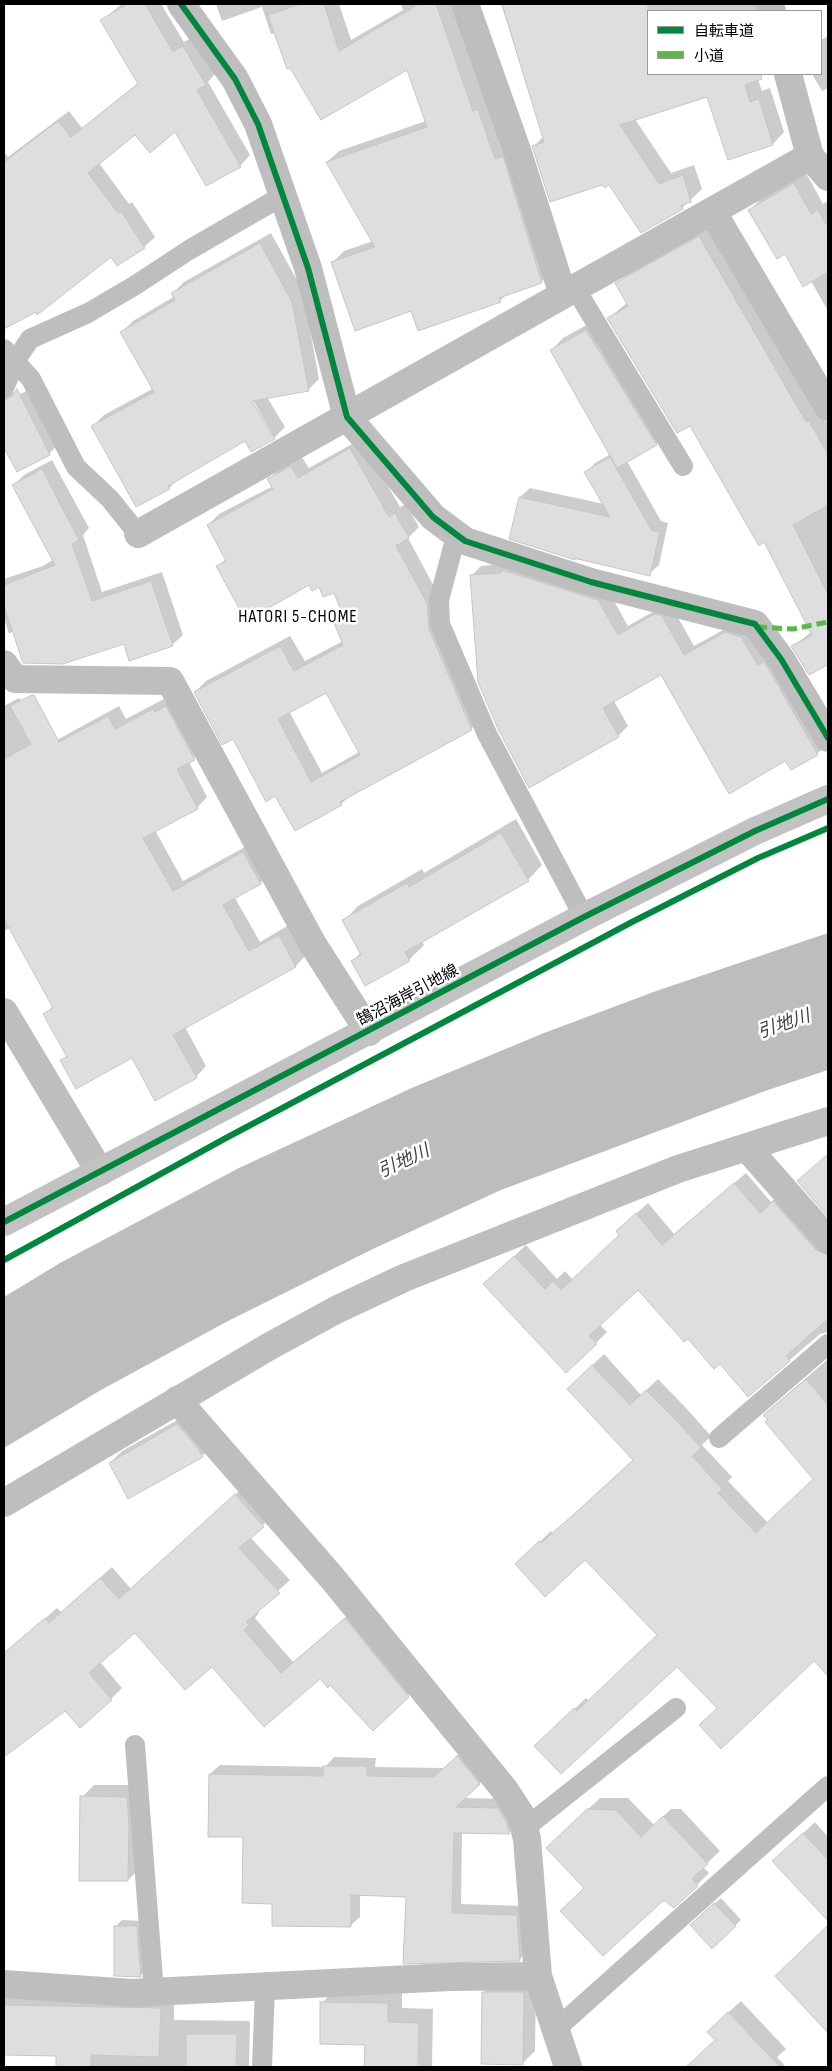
<!DOCTYPE html>
<meta charset="utf-8">
<style>
body{margin:0}
#map{position:relative;width:832px;height:2071px;overflow:hidden;background:#fff;font-family:"Sofia Sans Condensed","Noto Sans JP",sans-serif}
canvas{display:block}
.frame{position:absolute;inset:0;border:5px solid #000;pointer-events:none}
.legend{position:absolute;left:647px;top:10px;width:175px;height:65px;box-sizing:border-box;background:#fff;border:1px solid #999;margin:0;padding:6px 9px;list-style:none;font-size:15px;color:#000}
.legend li{display:flex;align-items:center;gap:10px;height:25px}
.legend b{width:25px;border:1px solid #999}
</style>
<div id="map">
<canvas width="832" height="2071"></canvas>
<div class="frame"></div>
<ul class="legend">
<li><b style="height:6px;background:#00873e"></b>自転車道</li>
<li><b style="height:6px;background:#58b947"></b>小道</li>
</ul>
</div>
<script>
const g = document.querySelector('canvas').getContext('2d');
g.lineJoin = 'round';
function fillPath(path, color) { g.fillStyle = color; g.fill(path, 'evenodd'); }
const toPath = rows => new Path2D(rows.map(r => 'M' + r).join(''));
function strokePath(path, color, width, dash) { g.strokeStyle = color; g.lineWidth = width; g.lineCap = dash ? 'butt' : 'round'; g.setLineDash(dash || []); g.stroke(path); }
function write(font, color, halo, rows, align = 'center') {
  g.font = font + ' "Sofia Sans Condensed","Noto Sans JP",sans-serif'; g.lineWidth = 5; g.setLineDash([]); g.textBaseline = 'middle'; g.strokeStyle = halo; g.fillStyle = color; for (const [text, x, y, turn = 0] of rows) {
    g.save(); g.translate(x, y); g.rotate((+turn || 0) * Math.PI / 180); g.textAlign = isNaN(turn) ? turn : align; if (halo) g.strokeText(text, 0, 0); g.fillText(text, 0, 0); g.restore();
  }
}
fillPath(toPath([
 [828,933,828,1070,765,1091,501,1190,375,1248,228,1321,101,1390,4,1448,4,1297,60,1263,239,1168,414,1087,544,1033,659,990]
]), '#bdbdbd');
fillPath(toPath([
 [122,4,161,4,184,42,194,36,216,73,208,82,250,155,240,166,175,130,136,133,99,163,129,204,132,202,155,237,144,247,111,255,36,311,4,328,4,283,9,280,4,273,4,152,8,157,69,111,82,128,138,83,102,20],
 [216,4,339,4,351,40,403,10,401,4,451,4,485,100,553,270,542,281,507,294,500,301,412,310,333,262,344,251,373,241,327,162,339,151,426,121,408,68,321,119,275,33,271,34,262,7,222,21],
 [501,4,764,4,766,11,648,11,648,74,756,74,762,91,770,88,784,132,773,144,728,158,707,96,635,119,671,173,694,165,702,189,682,208,610,184,534,146,544,136],
 [828,36,828,88,822,91,812,74,821,74,821,40],
 [806,173,823,204,828,201,828,311,811,281,750,210,761,199],
 [710,226,828,424,828,662,809,673,793,647,811,632,765,541,690,424,609,318,628,302,617,284,628,273],
 [271,233,303,291,319,379,308,390,267,397,285,427,274,438,245,439,178,479,169,488,93,426,104,415,154,388,122,332,133,321,175,296,173,293,184,282],
 [250,395,274,437,272,437,248,396],
 [599,318,668,432,656,444,627,461,661,521,668,523,659,565,649,574,575,559,511,538,520,497,530,488,604,504,586,473,595,463,611,454,551,351,563,338],
 [4,379,16,396,32,388,59,443,49,454,17,470,4,445],
 [361,439,400,507,406,504,419,527,408,538,437,592,482,718,471,729,350,796,341,804,276,795,233,738,195,692,206,681,290,636,305,661,343,641,333,618,342,609,334,592,319,585,218,567,226,559,208,525,219,514,273,486,269,479,280,469,301,456,309,468],
 [327,691,359,752,322,773,289,711],
 [52,460,89,528,83,535,102,592,162,572,183,635,172,645,13,631,9,634,4,618,4,579,43,566,54,559,14,485,24,475],
 [510,563,608,590,628,626,665,605,672,607,694,646,736,623,751,627,827,744,817,754,786,759,662,673,614,701,628,726,618,736,471,576,481,566],
 [177,697,205,748,189,762,207,797,197,808,155,830,183,881,254,842,271,873,261,883,235,898,260,942,289,925,306,955,296,966,185,1027,206,1066,196,1077,132,1057,62,1060,67,1055,45,1014,53,1006,10,928,4,931,4,706,19,698,55,741,119,706,126,719,164,699,166,703],
 [516,819,542,865,528,880,422,941,424,945,409,960,353,961,361,952,344,921,358,906,422,869,424,873],
 [828,1154,828,1215,799,1181],
 [746,1173,771,1202,785,1191,828,1250,828,1332,820,1334,748,1396,720,1362,688,1337,638,1288,599,1324,607,1332,596,1343,496,1273,526,1245,557,1279,565,1271,573,1280,621,1235,629,1220,648,1203,674,1234],
 [604,1354,641,1395,658,1379,686,1408,711,1436,702,1445,732,1477,728,1481,768,1523,814,1479,776,1404,828,1359,828,1674,814,1659,718,1708,678,1665,547,1735,586,1698,589,1701,658,1635,585,1559,528,1553,551,1531,553,1533,634,1459,579,1378],
 [190,1413,214,1444,202,1456,110,1463,122,1451],
 [247,1484,274,1515,250,1537,290,1580,257,1610,259,1613,255,1618,293,1662,357,1608,420,1685,408,1696,330,1684,320,1677,264,1726,212,1666,135,1631,100,1662,122,1688,111,1699,80,1726,65,1709,4,1756,4,1655,57,1608,61,1612,112,1567,131,1589],
 [467,1747,489,1774,464,1798,507,1799,518,1824,509,1833,462,1832,461,1904,526,1906,529,1950,520,1959,407,1895,360,1894,360,1917,350,1926,273,1903,244,1836,210,1774,220,1765,325,1767,334,1757,376,1758,375,1767,444,1768],
 [94,1785,139,1785,140,1868,128,1880,82,1797],
 [600,1798,628,1798,654,1825,671,1809,681,1809,720,1851,703,1867,709,1873,697,1885,664,1898,585,1888,560,1836],
 [815,1822,828,1837,828,1919,774,1861],
 [721,1898,741,1920,712,1947,698,1919],
 [122,1920,143,1921,146,1970,140,1976,116,1926],
 [828,1926,828,2033,777,1976],
 [4,1979,174,1994,174,2020,250,2021,249,2067,58,2067,58,2055,4,2053],
 [496,1980,536,1980,535,2051,523,2063,483,1993],
 [336,1988,402,1990,402,2008,433,2009,432,2067,365,2067,366,2043,322,2003],
 [741,2001,786,2049,777,2057,786,2067,687,2067,716,2040,721,2019]
]), '#0003');
const building = toPath([
 [128,4,145,4,173,52,183,46,206,85,197,90,241,167,206,186,175,132,150,153,135,135,88,173,118,213,121,211,145,248,117,266,111,257,37,315,36,312,4,329,4,162,58,121,71,137,138,84,100,20,128,4],
 [301,4,324,4,339,51,419,4,436,4,473,111,478,109,495,159,503,156,542,283,499,298,501,302,418,331,411,311,355,331,331,262,375,247,326,162,427,127,407,70,321,120,290,68,287,69,268,15,301,4],
 [502,4,648,4,648,74,761,74,762,79,745,85,750,102,759,99,773,145,728,160,707,97,620,125,659,184,683,175,691,202,681,205,683,209,641,233,609,185,605,188,602,185,550,202,532,146,544,142,502,4],
 [794,183,811,214,818,210,828,228,828,272,803,287,785,254,777,259,748,210,794,183],
 [699,236,806,422,809,421,828,454,828,505,793,525,828,594,828,667,827,665,809,675,791,646,812,635,764,542,759,546,690,426,677,433,607,318,628,306,615,283,699,236],
 [260,243,292,302,309,391,252,401,275,439,251,452,245,441,168,486,170,489,136,507,91,426,154,392,120,332,175,300,171,293,260,243],
 [586,330,657,445,617,468,550,350,586,330],
 [17,389,50,455,17,472,4,448,4,400,11,397,17,389],
 [350,448,389,517,395,513,409,538,396,546,427,603,429,629,472,730,340,802,342,805,295,831,275,796,266,802,233,739,222,745,194,692,280,646,294,671,343,645,332,618,342,613,334,593,323,597,319,587,312,591,309,585,246,621,216,566,226,561,207,525,273,489,267,479,291,466,298,478,350,448],
 [326,693,360,755,311,782,278,719,326,693],
 [610,457,652,531,660,532,650,576,574,558,575,560,509,539,519,497,610,517,584,472,610,457],
 [42,469,79,540,72,544,92,601,151,581,173,646,129,661,124,644,63,664,23,663,4,606,4,585,55,565,12,485,42,469],
 [502,570,598,600,618,635,654,614,662,616,684,655,725,632,741,637,758,665,764,662,768,668,818,755,791,770,785,761,729,794,661,675,603,708,619,737,529,788,498,729,478,682,470,575,501,573,502,570],
 [32,695,34,695,59,742,108,716,115,729,153,709,155,712,166,706,195,760,177,769,198,809,143,838,173,891,243,852,261,884,223,905,249,951,279,935,296,967,173,1035,197,1078,155,1101,132,1058,76,1089,60,1060,67,1057,43,1014,53,1008,4,919,4,759,31,744,10,706,32,695],
 [501,833,529,881,405,952,410,961,365,986,351,961,361,955,342,920,407,883,409,887,501,833],
 [828,1154,828,1217,797,1181,828,1154],
 [734,1183,760,1213,773,1201,816,1250,828,1255,828,1319,786,1356,790,1361,748,1397,720,1364,714,1369,688,1339,684,1342,638,1290,589,1336,597,1344,566,1373,483,1284,514,1256,545,1289,553,1281,561,1290,619,1235,616,1231,636,1213,662,1245,734,1183],
 [592,1365,630,1405,646,1390,675,1419,701,1448,692,1456,722,1489,718,1493,756,1533,813,1479,765,1422,768,1420,763,1415,806,1379,828,1405,828,1676,814,1661,721,1749,699,1725,717,1708,677,1667,561,1774,534,1746,574,1708,577,1711,657,1635,585,1560,545,1597,515,1564,539,1541,541,1543,581,1508,633,1460,567,1389,592,1365],
 [177,1424,197,1447,203,1457,128,1499,109,1463,177,1424],
 [235,1494,264,1527,239,1548,280,1593,246,1622,249,1625,244,1630,281,1673,345,1618,409,1697,373,1731,330,1685,328,1688,320,1679,264,1727,212,1667,185,1690,135,1633,89,1673,112,1700,80,1728,65,1711,4,1757,4,1653,45,1618,49,1623,100,1578,119,1599,235,1494],
 [457,1756,480,1784,456,1807,498,1808,506,1821,510,1834,454,1833,452,1913,517,1915,520,1961,403,1964,406,1897,351,1895,351,1927,272,1926,272,1904,242,1903,243,1837,208,1837,209,1774,323,1776,323,1766,367,1766,367,1776,434,1777,457,1756],
 [80,1796,127,1797,129,1825,128,1881,79,1881,80,1796],
 [587,1809,616,1810,641,1837,663,1816,708,1864,692,1879,698,1886,674,1908,664,1900,603,1956,560,1911,584,1888,546,1848,587,1809],
 [803,1833,828,1860,828,1921,772,1861,803,1833],
 [714,1903,736,1926,712,1949,690,1925,714,1903],
 [828,1925,828,2033,775,1976,828,1925],
 [114,1926,137,1926,141,1977,114,1976,114,1926],
 [482,1992,524,1992,523,2065,481,2064,482,1992],
 [320,2002,388,2003,388,2022,419,2023,418,2067,364,2067,365,2045,320,2044,320,2002],
 [4,2005,161,2008,159,2057,91,2055,91,2067,56,2067,56,2056,4,2055,4,2005],
 [728,2012,780,2067,686,2067,715,2040,707,2032,728,2012],
 [186,2034,237,2034,236,2067,186,2067,186,2034]
]);
fillPath(building, '#dedede');
strokePath(building, '#c6c6c6', 1);
strokePath(toPath([
 [4,1260,15,1254]
]), '#b9b9b9', 3, [1, 2.5]);
strokePath(toPath([
 [575,288,683,466],
 [4,349,31,379,76,467,110,499,138,534],
 [4,388,16,360,30,339,88,313,134,286,189,250,284,195],
 [456,536,439,600,440,624,487,734,584,917],
 [719,1438,828,1344],
 [135,1745,154,1992],
 [525,1828,676,1708],
 [556,2029,828,1786],
 [262,2067,265,1987]
]), '#bebebe', 20);
strokePath(toPath([
 [181,4,235,79,258,124,308,268,347,417,433,517,465,541,591,582,755,624,781,659,828,738],
 [465,4,518,153,563,295],
 [770,4,772,11],
 [788,74,810,156,828,177],
 [712,211,828,407],
 [138,534,810,156],
 [4,664,15,679,170,681,312,943,369,1032],
 [4,1012,100,1172],
 [747,1148,828,1240],
 [177,1400,333,1579,504,1789,521,1815,527,1839,538,1976,568,2067],
 [4,1503,270,1346,336,1310,404,1278,678,1169,828,1121],
 [4,1984,132,1993,450,1977,538,1976]
]), '#bebebe', 28);
strokePath(toPath([
 [4,1222,584,917,755,831,828,799]
]), '#c2c2c2', 28);
strokePath(toPath([
 [757,627,793,629,828,622]
]), '#58b947', 5, [10, 5]);
strokePath(toPath([
 [181,4,235,79,258,124,308,268,347,417,433,517,465,541,591,582,755,624,781,659,828,738],
 [4,1222,584,917,755,831,828,799],
 [4,1260,226,1138,632,922,758,858,828,828]
]), '#00873e', 6);
write('16px', '#000', '#fff', [
 ["鵠沼海岸引地線",408,996,-28]
]);
g.letterSpacing = '1px';
write('18px', '#000', '#fff', [
 ["HATORI 5-CHOME",298,617]
]);
g.letterSpacing = '0px';
write('italic 18px', '#424242', '#fff', [
 ["引地川",784,1025,-19],
 ["引地川",404,1162,-25]
]);
</script>
